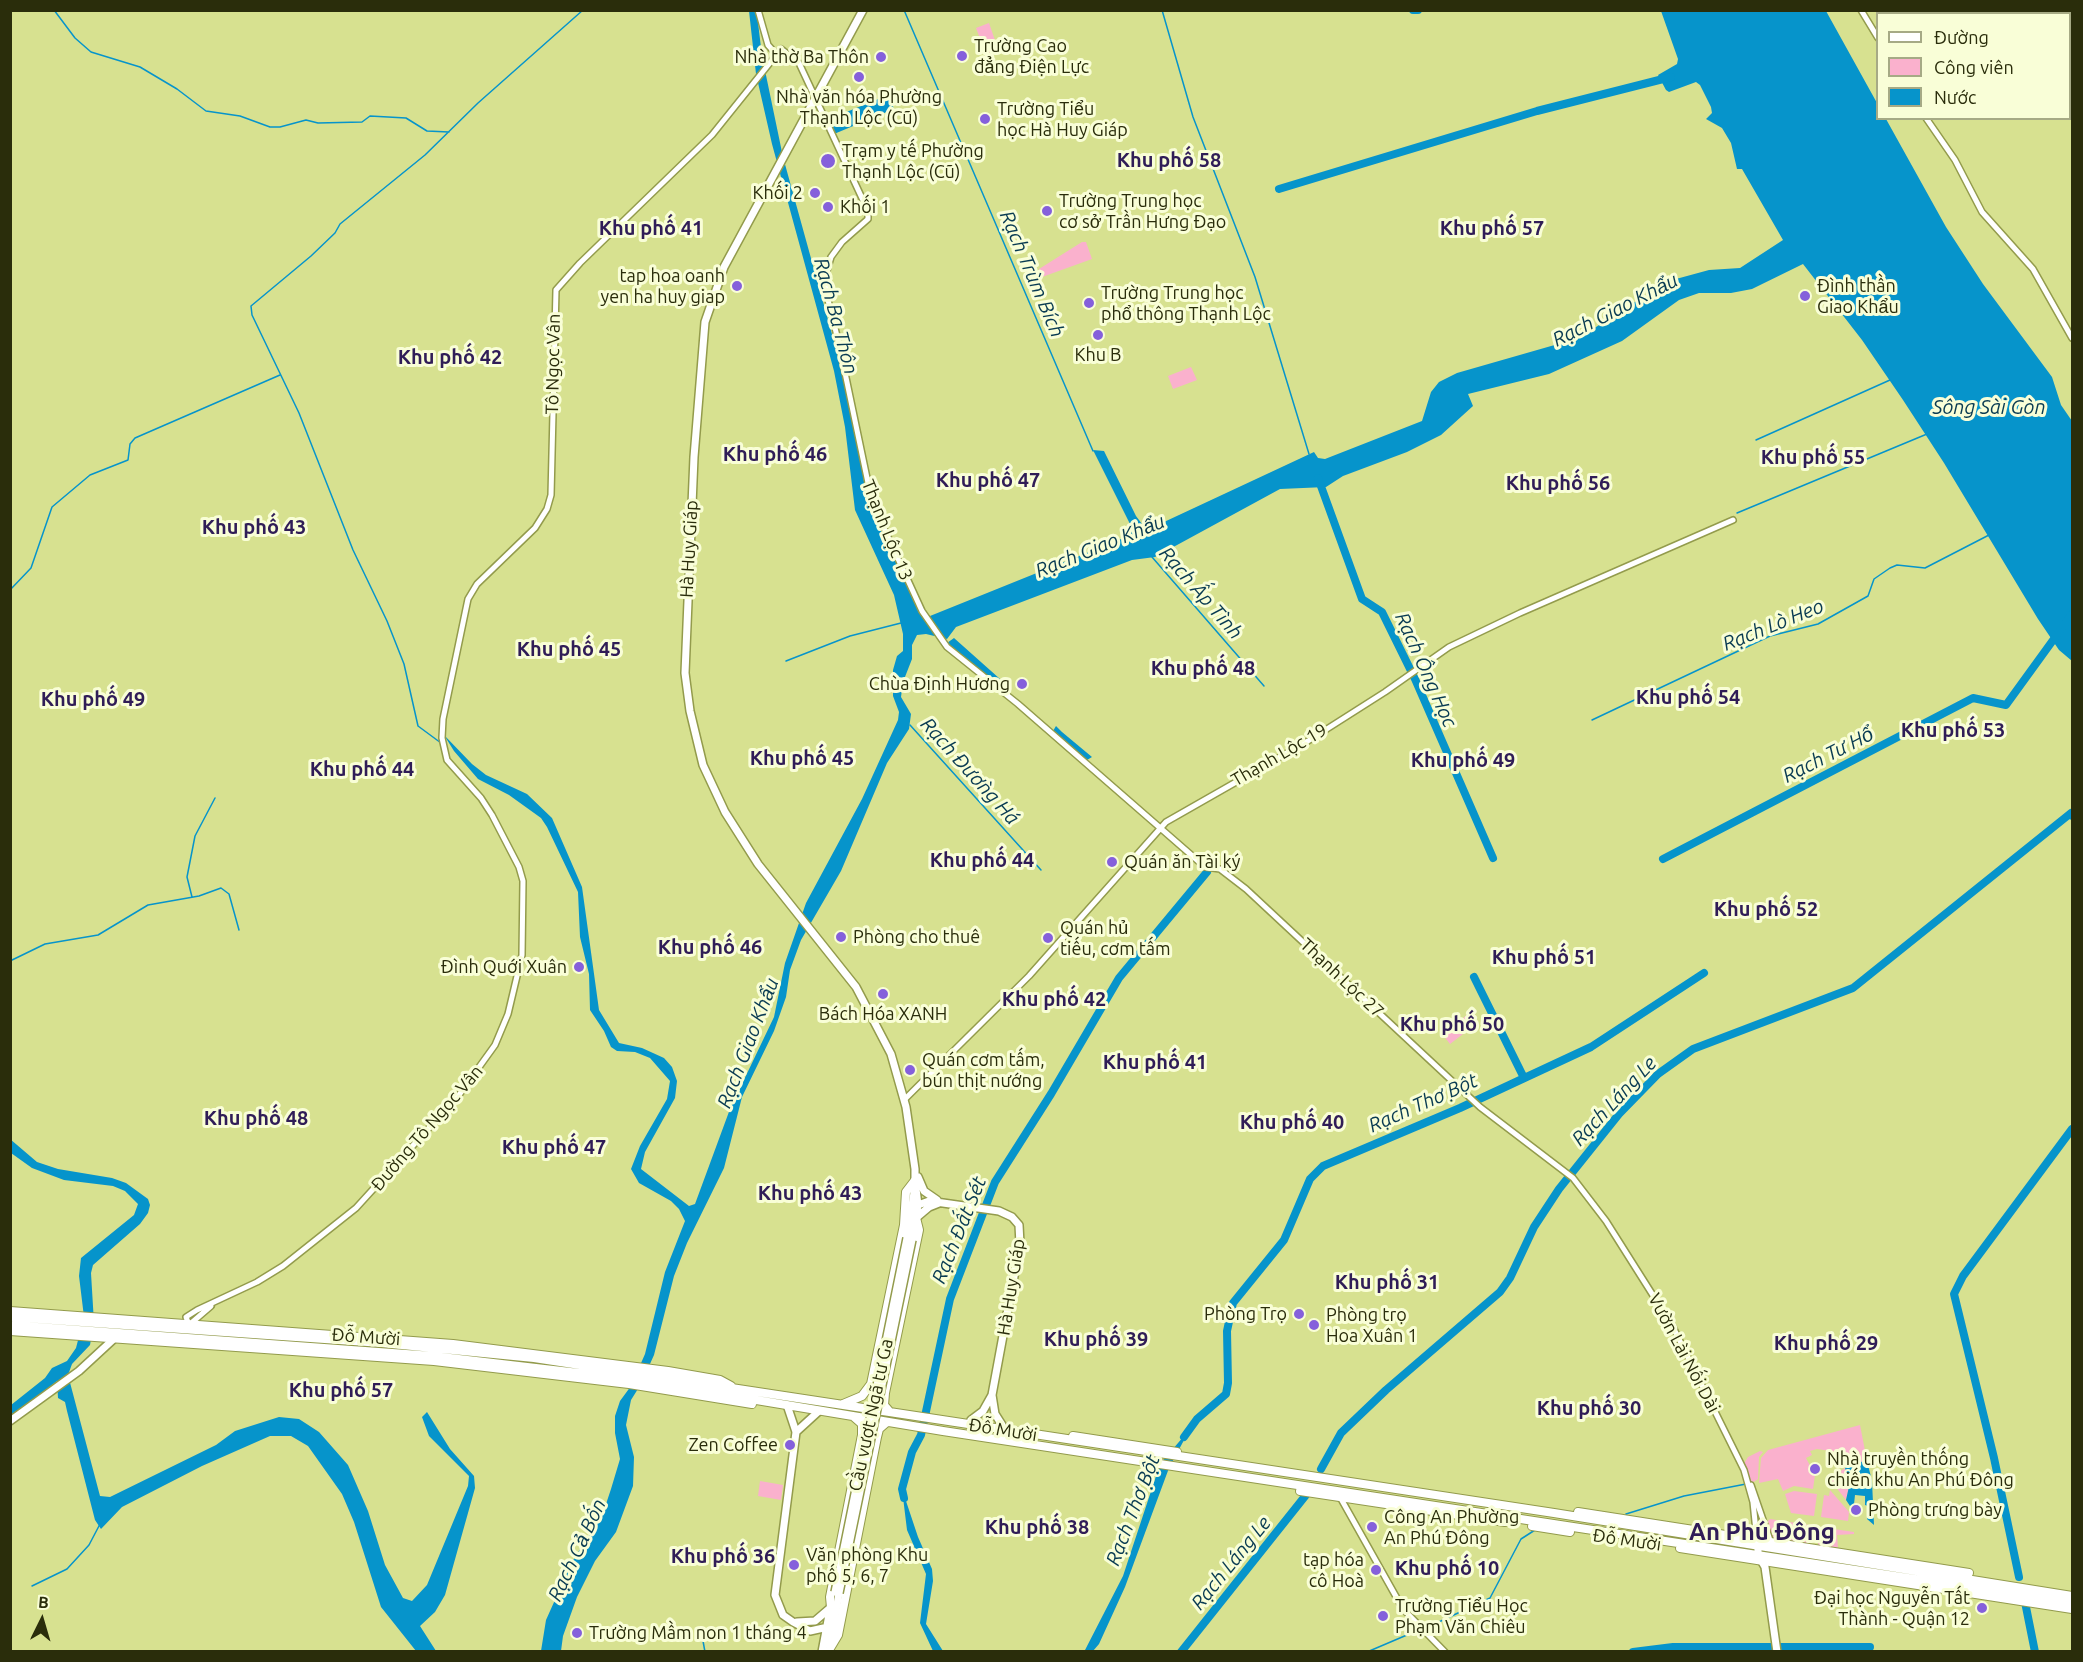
<!DOCTYPE html>
<meta charset="utf-8">
<style>
body{margin:0}
#map{position:relative;width:2083px;height:1662px;overflow:hidden;background:#d7e190;font-family:Ubuntu,sans-serif}
canvas{display:block}
.frame{position:absolute;inset:0;border:12px solid #2a2d0b;pointer-events:none}
.legend{position:absolute;left:1876px;top:12px;width:195px;height:108px;box-sizing:border-box;background:#f9fed7;border:2px solid #a6aa85;margin:0;padding:8px 10px;list-style:none;font-size:18px;color:#2a2d0b}
.legend li{display:flex;align-items:center;gap:12px;height:30px}
.legend b{width:30px;border:2px solid #a6aa85}
.north{position:absolute;left:12px;top:1590px;width:60px;height:60px;-webkit-text-stroke:4px #f9fed7;paint-order:stroke;rotate:5deg;font-size:16px;font-weight:700;line-height:24px;text-align:center;color:#2a2d0b}
.north::after{content:'';display:block;margin:auto;width:21px;height:27px;background:#2a2d0b;clip-path:polygon(50% 0,100% 100%,50% 72%,0 100%)}
</style>
<div id="map">
<canvas width="2083" height="1662"></canvas>
<div class="frame"></div>
<ul class="legend">
<li><b style="height:8px;background:#fff"></b>Đường</li>
<li><b style="height:16px;background:#fab1cd"></b>Công viên</li>
<li><b style="height:16px;background:#0694cb"></b>Nước</li>
</ul>
<div class="north">B</div>
</div>
<script>
const g = document.querySelector('canvas').getContext('2d');
g.lineJoin = 'round';
function fillPath(path, color) { g.fillStyle = color; g.fill(path, 'evenodd'); }
const toPath = rows => new Path2D(rows.map(r => 'M' + r).join(''));
function strokePath(path, color, width, dash) { g.strokeStyle = color; g.lineWidth = width; g.lineCap = dash ? 'butt' : 'round'; g.setLineDash(dash || []); g.stroke(path); }
function write(font, color, halo, rows, align = 'center') {
  g.font = font + ' Ubuntu,sans-serif'; g.lineWidth = 6; g.setLineDash([]); g.textBaseline = 'middle'; g.strokeStyle = halo; g.fillStyle = color; for (const [text, x, y, turn = 0] of rows) {
    g.save(); g.translate(x, y); g.rotate((+turn || 0) * Math.PI / 180); g.textAlign = isNaN(turn) ? turn : align; if (halo) g.strokeText(text, 0, 0); g.fillText(text, 0, 0); g.restore();
  }
}
fillPath(toPath([
 [989,23,998,49,986,54,976,28],
 [1082,242,1086,242,1092,259,1042,277,1039,269],
 [1191,367,1197,380,1173,389,1168,376],
 [1468,1014,1476,1024,1450,1044,1443,1035],
 [1860,1425,1867,1461,1848,1466,1844,1461,1842,1463,1839,1459,1843,1456,1837,1452,1817,1449,1810,1451,1812,1455,1806,1458,1815,1475,1813,1489,1794,1486,1783,1491,1778,1479,1759,1483,1761,1458,1768,1450],
 [1760,1451,1763,1452,1759,1457,1758,1479,1752,1483,1743,1465,1748,1457],
 [1845,1468,1850,1482,1846,1500,1835,1486,1831,1485,1832,1477],
 [760,1481,783,1485,781,1500,758,1496],
 [1830,1490,1849,1512,1848,1521,1821,1517,1824,1495,1829,1496],
 [1794,1491,1817,1494,1814,1516,1791,1513,1785,1494],
 [1770,1519,1809,1525,1811,1529,1809,1544,1773,1538,1768,1521],
 [1820,1527,1854,1532,1854,1534,1837,1535,1838,1548,1818,1545]
]), '#fab1cd');
fillPath(toPath([
 [749,11,756,11,757,14,762,56,783,157,843,374,858,440,866,495,919,613,930,616,1131,535,1132,528,1093,450,1104,451,1136,516,1145,528,1149,529,1314,452,1318,458,1325,459,1422,421,1431,392,1439,382,1457,373,1579,338,1641,298,1676,279,1709,270,1740,268,1783,240,1742,169,1737,169,1731,143,1722,128,1706,119,1712,113,1711,107,1700,85,1696,82,1669,92,1666,90,1658,75,1677,64,1678,59,1661,11,1826,11,1877,103,1878,118,1886,119,1946,227,1983,284,2052,377,2061,405,2072,421,2072,661,2059,650,2038,619,1944,463,1903,400,1862,340,1803,264,1752,289,1731,293,1699,293,1679,300,1622,341,1549,374,1468,394,1473,406,1441,435,1407,452,1343,476,1326,487,1280,489,1155,557,1132,560,956,627,947,639,926,634,917,635,912,645,912,659,903,682,901,697,911,714,909,729,887,763,841,871,801,940,790,970,786,997,774,1031,742,1097,724,1168,687,1243,674,1276,654,1355,641,1384,631,1400,626,1425,634,1457,633,1486,616,1532,595,1561,577,1597,563,1636,561,1651,541,1651,546,1620,572,1562,603,1513,611,1489,620,1459,615,1433,615,1416,620,1401,631,1386,645,1354,665,1272,685,1221,679,1209,671,1201,639,1183,631,1169,640,1146,667,1099,670,1081,650,1058,635,1052,617,1051,611,1047,604,1031,590,1010,589,974,580,937,578,892,547,827,541,818,509,795,478,779,454,751,444,735,472,764,486,775,527,794,552,818,582,887,599,1010,619,1043,642,1048,664,1058,672,1067,677,1081,675,1098,645,1152,641,1169,689,1206,695,1204,730,1109,774,1017,785,963,806,903,862,799,898,720,899,712,893,696,893,670,897,656,903,651,903,634,894,595,855,510,845,427,834,371,772,144,756,74],
 [888,95,894,109,834,134,827,120],
 [954,638,1009,687,1007,692,947,643],
 [1056,726,1062,732,1092,757,1087,760,1053,731],
 [10,1139,37,1162,58,1169,112,1178,126,1183,148,1199,150,1205,148,1213,140,1224,93,1265,91,1273,94,1323,90,1345,72,1364,68,1375,100,1496,110,1497,216,1445,235,1431,279,1417,299,1419,319,1432,348,1465,368,1511,385,1565,403,1598,412,1601,427,1585,468,1486,469,1476,429,1436,422,1417,427,1412,450,1449,474,1476,475,1488,445,1595,435,1612,420,1626,436,1651,416,1651,381,1607,354,1522,342,1494,308,1446,291,1436,270,1436,202,1466,122,1507,101,1529,95,1520,67,1411,65,1402,58,1398,57,1381,11,1419,11,1405,45,1378,52,1368,67,1361,76,1348,84,1317,79,1276,81,1258,134,1215,138,1204,125,1191,113,1186,64,1180,32,1168,11,1153],
 [1190,1429,1169,1468,1125,1587,1099,1644,1093,1651,1084,1652,1123,1576,1160,1464],
 [1867,1461,1872,1481,1874,1525,1867,1519,1868,1506,1865,1505,1865,1496,1855,1495,1854,1504,1850,1506,1846,1500,1850,1482,1845,1468,1853,1463],
 [902,1489,918,1537,932,1569,933,1581,926,1624,943,1651,933,1651,920,1623,926,1574,907,1530]
]), '#0694cb');
strokePath(toPath([
 [54,10,75,38,91,52,140,67,177,89,206,111,240,116,270,127,280,127,306,120,318,123,362,122,370,116,406,118,427,131,449,132],
 [904,10,1093,451],
 [1162,10,1193,117,1255,277,1309,454],
 [1756,440,1890,380],
 [1737,513,1927,434],
 [1152,557,1264,686],
 [10,590,31,568,52,507,90,475,128,460,130,444,135,438,280,375],
 [786,661,850,636,901,623],
 [1592,720,1770,636,1818,624,1868,596,1874,579,1890,568,1897,565,1925,568,1989,535],
 [910,725,1041,870],
 [441,743,418,726,404,664,387,621,353,550,299,413,252,315,251,306,311,256,335,233,340,224,425,155,478,103,583,10],
 [192,897,187,877,195,836,215,798],
 [10,961,45,944,98,935,148,905,199,896,221,888,229,894,239,930],
 [1626,1514,1684,1496,1746,1484],
 [32,1586,67,1569,89,1545,100,1524],
 [1426,1628,1490,1598,1521,1539,1535,1530],
 [703,1641,705,1652],
 [1367,1652,1421,1629]
]), '#0694cb', 1.5);
strokePath(toPath([
 [1413,10,1418,10],
 [1279,189,1537,111,1671,77],
 [1318,478,1362,599,1382,612,1415,679,1493,858],
 [1663,859,1973,698,2006,705,2072,614],
 [1474,977,1524,1078],
 [1184,1437,1197,1419,1226,1394,1228,1383,1227,1331,1233,1303,1284,1240,1310,1179,1323,1166,1460,1108,1591,1047,1704,973],
 [1321,1469,1341,1433,1386,1390,1500,1292,1510,1278,1534,1227,1559,1189,1619,1114,1658,1074,1693,1049,1853,988,2071,813,2072,816],
 [904,1498,902,1489,912,1452,921,1435,950,1299,995,1182,1051,1094,1119,978,1207,872],
 [2019,1577,1994,1458,1954,1294,1963,1276,2072,1129],
 [2025,1602,2035,1652],
 [1181,1652,1306,1495],
 [1633,1652,1673,1647,1870,1647]
]), '#0694cb', 8);
const minor = toPath([
 [758,10,768,45,776,54],
 [1861,10,1878,38],
 [1926,118,1955,160,1982,212,2033,269,2072,338],
 [905,1099,1029,976,1166,822,1308,741,1385,692,1449,647,1520,613,1733,520],
 [189,1325,186,1317,197,1310,257,1282,283,1266,356,1208,459,1095,495,1045,508,1014,522,955,523,881,519,867,492,815,481,798,447,760,442,738,443,719,468,599,477,584,535,528,547,509,551,495,556,290,580,263,712,135,781,49,799,63,868,211,868,219,842,242,831,257,825,277,826,292,839,344,872,502,922,611,947,647,1018,704,1205,867,1220,869,1246,889,1480,1107,1573,1178,1606,1221,1673,1327,1744,1470,1753,1502,1757,1541],
 [189,1325,211,1306],
 [1751,1485,1771,1543],
 [1340,1497,1403,1609,1445,1652]
]);
const major = toPath([
 [863,10,724,267,705,322,694,457,685,673,690,711,703,765,725,812,758,864,856,987,891,1054,906,1107,915,1169,915,1186,907,1238],
 [918,1177,924,1191,937,1200],
 [911,1213,918,1205,929,1201,999,1211,1012,1217,1019,1225,1020,1244,992,1395,995,1414,1002,1425],
 [916,1218,929,1207,939,1203],
 [912,1240,918,1205,916,1189],
 [787,1405,796,1432,775,1595,783,1615,793,1622,810,1631,828,1627],
 [971,1420,983,1411,992,1395],
 [10,1421,79,1371,118,1335],
 [796,1432,819,1411],
 [1758,1545,1758,1555,1765,1567,1777,1652],
 [797,1622,815,1621,829,1609],
 [830,1646,839,1593],
 [822,1652,831,1604]
]);
const highway = toPath([
 [10,1311,453,1344,668,1371,720,1380,731,1386],
 [10,1317,382,1343,534,1358,1554,1513,2072,1596],
 [10,1325,433,1356,630,1379,943,1431,2072,1603],
 [10,1331,434,1361,629,1384,752,1404],
 [843,1404,862,1396,871,1384,904,1225,906,1192,916,1179],
 [890,1412,884,1405,885,1393,919,1230,916,1218],
 [1073,1436,1177,1452],
 [1300,1491,1505,1522],
 [1578,1512,1969,1573],
 [1532,1526,1570,1532],
 [1680,1548,2072,1609],
 [831,1607,830,1597,862,1435,862,1424,854,1417],
 [828,1627,834,1622],
 [829,1650,838,1635,877,1437,879,1429,887,1422]
]);
strokePath(minor, '#939b4c', 8);
strokePath(major, '#939b4c', 10);
strokePath(highway, '#939b4c', 10);
strokePath(minor, '#fff', 5);
strokePath(major, '#fff', 7);
strokePath(highway, '#fff', 8);
const majorBridge = toPath([
 [835,1592,907,1238],
 [839,1593,912,1240]
]);
strokePath(majorBridge, '#939b4c', 10, []);
strokePath(majorBridge, '#fff', 7);
for (const [x, y, r, color] of [
 [962,56,6,"#8560db"],
 [881,57,6,"#8560db"],
 [859,77,6,"#8560db"],
 [985,119,6,"#8560db"],
 [828,161,8,"#8560db"],
 [815,193,6,"#8560db"],
 [828,207,6,"#8560db"],
 [1047,211,6,"#8560db"],
 [737,286,6,"#8560db"],
 [1805,296,6,"#8560db"],
 [1089,303,6,"#8560db"],
 [1098,335,6,"#8560db"],
 [1022,684,6,"#8560db"],
 [1112,862,6,"#8560db"],
 [841,937,6,"#8560db"],
 [1048,938,6,"#8560db"],
 [579,967,6,"#8560db"],
 [883,994,6,"#8560db"],
 [910,1070,6,"#8560db"],
 [1299,1314,6,"#8560db"],
 [1314,1325,6,"#8560db"],
 [790,1445,6,"#8560db"],
 [1815,1469,6,"#8560db"],
 [1856,1510,6,"#8560db"],
 [1372,1527,6,"#8560db"],
 [794,1565,6,"#8560db"],
 [1376,1570,6,"#8560db"],
 [1982,1608,6,"#8560db"],
 [1383,1616,6,"#8560db"],
 [577,1633,6,"#8560db"]
]) { const dot = new Path2D(); dot.arc(x, y, r, 0, 2 * Math.PI); g.fillStyle = color; g.fill(dot); strokePath(dot, '#f9fed7', 2); }
write('18px', '#2a2d0b', '#f9fed7', [
 ["Trường Cao",974,46],
 ["đẳng Điện Lực",974,67],
 ["Nhà thờ Ba Thôn",869,57,"right"],
 ["Nhà văn hóa Phường",859,97,"center"],
 ["Thạnh Lộc (Cũ)",859,118,"center"],
 ["Trường Tiểu",997,109],
 ["học Hà Huy Giáp",997,130],
 ["Trạm y tế Phường",842,151],
 ["Thạnh Lộc (Cũ)",842,172],
 ["Khối 2",803,193,"right"],
 ["Trường Trung học",1059,201],
 ["cơ sở Trần Hưng Đạo",1059,222],
 ["Khối 1",840,207],
 ["tap hoa oanh",725,276,"right"],
 ["yen ha huy giap",725,297,"right"],
 ["Đình thần",1817,286],
 ["Giao Khẩu",1817,307],
 ["Trường Trung học",1101,293],
 ["phổ thông Thạnh Lộc",1101,314],
 ["Khu B",1098,355,"center"],
 ["Chùa Định Hương",1010,684,"right"],
 ["Quán ăn Tài ký",1124,862],
 ["Quán hủ",1060,928],
 ["tiếu, cơm tấm",1060,949],
 ["Phòng cho thuê",853,937],
 ["Đình Quới Xuân",567,967,"right"],
 ["Bách Hóa XANH",883,1014,"center"],
 ["Quán cơm tấm,",922,1060],
 ["bún thịt nướng",922,1081],
 ["Phòng Trọ",1287,1314,"right"],
 ["Phòng trọ",1326,1315],
 ["Hoa Xuân 1",1326,1336],
 ["Zen Coffee",778,1445,"right"],
 ["Nhà truyền thống",1827,1459],
 ["chiến khu An Phú Đông",1827,1480],
 ["Phòng trưng bày",1868,1510],
 ["Công An Phường",1384,1517],
 ["An Phú Đông",1384,1538],
 ["Văn phòng Khu",806,1555],
 ["phố 5, 6, 7",806,1576],
 ["tạp hóa",1364,1560,"right"],
 ["cô Hoà",1364,1581,"right"],
 ["Đại học Nguyễn Tất",1970,1598,"right"],
 ["Thành - Quận 12",1970,1619,"right"],
 ["Trường Tiểu Học",1395,1606],
 ["Phạm Văn Chiêu",1395,1627],
 ["Trường Mầm non 1 tháng 4",589,1633]
], 'left');
write('18px', '#2a2d0b', '#f9fed7', [
 ["Tô Ngọc Vân",553,364,-89],
 ["Thạnh Lộc 13",887,530,68],
 ["Hà Huy Giáp",689,549,-87],
 ["Thạnh Lộc 19",1279,755,-30],
 ["Thạnh Lộc 27",1342,978,43],
 ["Đường Tô Ngọc Vân",427,1128,-49],
 ["Hà Huy Giáp",1011,1287,-81],
 ["Đỗ Mười",366,1337,4],
 ["Vườn Lài Nối Dài",1684,1353,62],
 ["Cầu vượt Ngã tư Ga",871,1415,-78],
 ["Đỗ Mười",1003,1430,9],
 ["Đỗ Mười",1627,1540,8]
]);
write('bold 20px', '#301d57', '#f9fed7', [
 ["Khu phố 58",1169,160],
 ["Khu phố 41",651,228],
 ["Khu phố 57",1492,228],
 ["Khu phố 42",450,357],
 ["Khu phố 46",775,454],
 ["Khu phố 55",1813,457],
 ["Khu phố 47",988,480],
 ["Khu phố 56",1558,483],
 ["Khu phố 43",254,527],
 ["Khu phố 45",569,649],
 ["Khu phố 48",1203,668],
 ["Khu phố 54",1688,697],
 ["Khu phố 49",93,699],
 ["Khu phố 53",1953,730],
 ["Khu phố 45",802,758],
 ["Khu phố 49",1463,760],
 ["Khu phố 44",362,769],
 ["Khu phố 44",982,860],
 ["Khu phố 52",1766,909],
 ["Khu phố 46",710,947],
 ["Khu phố 51",1544,957],
 ["Khu phố 42",1054,999],
 ["Khu phố 50",1452,1024],
 ["Khu phố 41",1155,1062],
 ["Khu phố 48",256,1118],
 ["Khu phố 40",1292,1122],
 ["Khu phố 47",554,1147],
 ["Khu phố 43",810,1193],
 ["Khu phố 31",1387,1282],
 ["Khu phố 39",1096,1339],
 ["Khu phố 29",1826,1343],
 ["Khu phố 57",341,1390],
 ["Khu phố 30",1589,1408],
 ["Khu phố 38",1037,1527],
 ["Khu phố 36",723,1556],
 ["Khu phố 10",1447,1568]
]);
write('italic 20px', '#093b52', '#f9fed7', [
 ["Rạch Trùm Bích",1032,274,67],
 ["Rạch Giao Khẩu",1615,310,-27],
 ["Rạch Ba Thôn",836,316,75],
 ["Sông Sài Gòn",1989,407],
 ["Rạch Giao Khẩu",1100,546,-22],
 ["Rạch Ấp Tình",1201,593,49],
 ["Rạch Lò Heo",1773,625,-22],
 ["Rạch Ông Học",1426,670,66],
 ["Rạch Tư Hổ",1828,755,-27],
 ["Rạch Đường Há",970,771,48],
 ["Rạch Giao Khẩu",748,1043,-69],
 ["Rạch Láng Le",1614,1101,-47],
 ["Rạch Thợ Bột",1423,1103,-24],
 ["Rạch Đất Sét",959,1230,-68],
 ["Rạch Thợ Bột",1133,1510,-69],
 ["Rạch Cả Bốn",577,1550,-65],
 ["Rạch Láng Le",1231,1563,-51]
]);
write('bold 24px', '#301d57', '#f9fed7', [
 ["An Phú Đông",1762,1532]
]);
</script>
